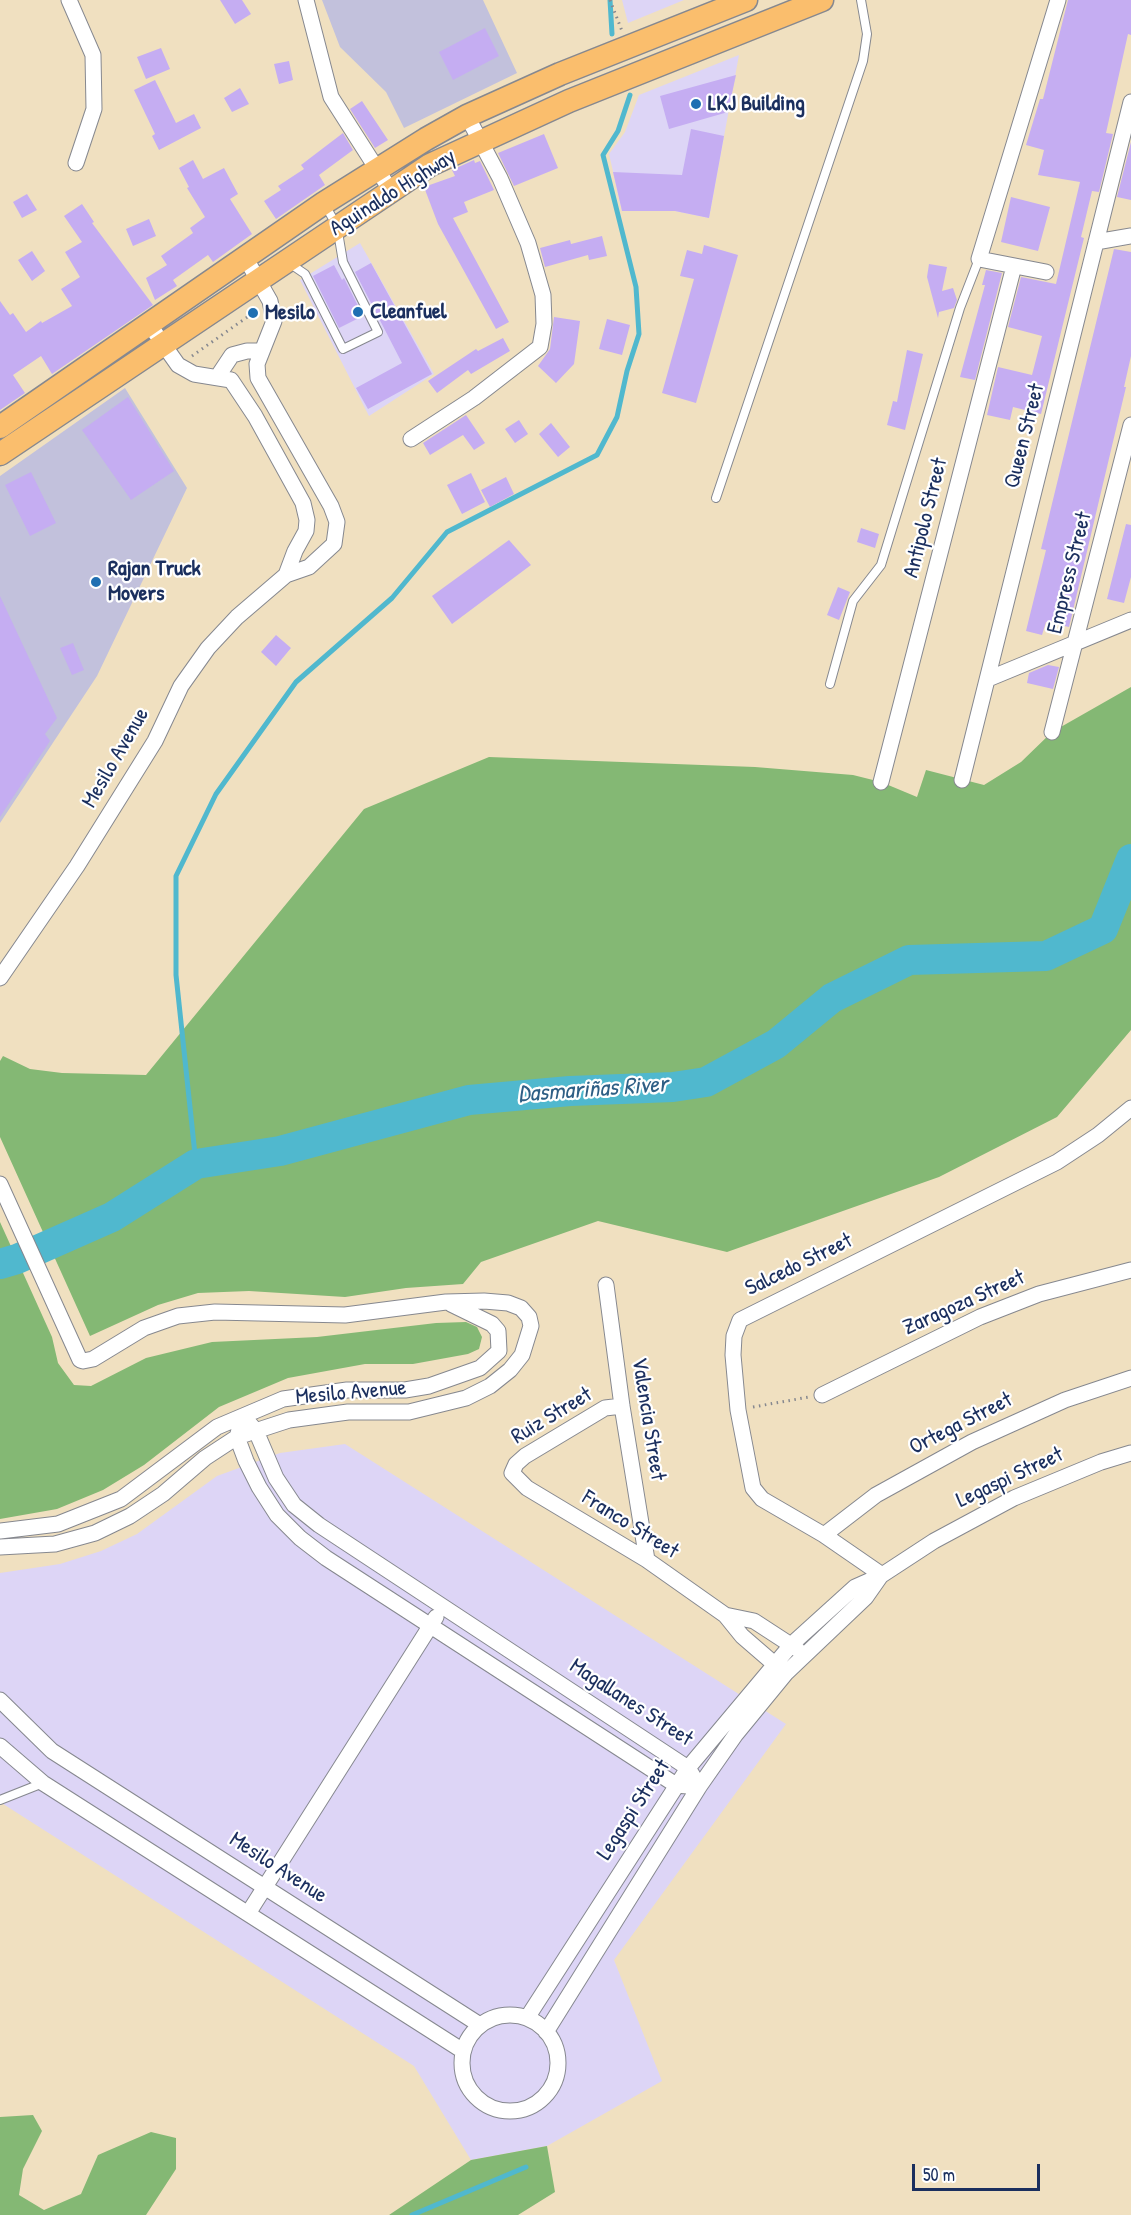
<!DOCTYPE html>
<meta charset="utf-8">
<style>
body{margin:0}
#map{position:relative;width:1131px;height:2215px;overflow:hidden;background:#f0e0c0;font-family:"Patrick Hand",sans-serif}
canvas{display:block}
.scale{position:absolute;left:912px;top:2164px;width:128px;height:27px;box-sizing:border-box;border:3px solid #1b2f5e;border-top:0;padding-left:8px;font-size:18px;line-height:21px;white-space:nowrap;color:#1b2f5e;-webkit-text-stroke:4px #fff;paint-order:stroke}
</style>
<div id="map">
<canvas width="1131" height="2215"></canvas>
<div class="scale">50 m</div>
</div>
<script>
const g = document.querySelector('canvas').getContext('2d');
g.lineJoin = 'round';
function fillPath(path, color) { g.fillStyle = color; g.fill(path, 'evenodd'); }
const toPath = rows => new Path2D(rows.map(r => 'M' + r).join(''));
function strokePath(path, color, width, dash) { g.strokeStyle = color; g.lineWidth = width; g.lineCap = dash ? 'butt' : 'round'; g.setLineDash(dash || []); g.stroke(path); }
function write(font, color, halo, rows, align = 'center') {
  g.font = font + ' "Patrick Hand",sans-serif'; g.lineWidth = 4.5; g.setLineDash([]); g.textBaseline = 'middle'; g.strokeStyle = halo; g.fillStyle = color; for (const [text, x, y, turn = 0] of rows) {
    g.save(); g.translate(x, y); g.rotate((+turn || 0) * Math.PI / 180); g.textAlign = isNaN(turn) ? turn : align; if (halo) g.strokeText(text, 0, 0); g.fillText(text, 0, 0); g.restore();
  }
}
fillPath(toPath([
 [622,0,684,0,628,23],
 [739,55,709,218,675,211,622,211,609,154,625,132,639,95],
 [360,243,434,374,369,416,300,280],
 [345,1444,786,1724,614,1960,662,2081,547,2146,471,2160,414,2066,0,1802,0,1573,60,1564,101,1551,137,1534,217,1476,280,1453]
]), '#ddd5f6');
fillPath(toPath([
 [322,0,483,0,517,73,404,128,386,92,340,47],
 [125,388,187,488,97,676,0,823,0,476]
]), '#c2c1dc');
fillPath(toPath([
 [1131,687,1131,1030,1057,1117,939,1177,727,1252,598,1221,481,1262,463,1284,406,1288,345,1297,249,1291,198,1293,158,1305,90,1336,0,1137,0,1061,3,1056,30,1069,62,1073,146,1075,364,809,489,757,755,767,853,775,881,782,917,797,926,770,984,785,1021,762,1052,732],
 [0,1222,52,1337,58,1363,74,1385,91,1386,146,1358,212,1342,317,1337,436,1323,466,1322,477,1327,482,1337,479,1349,468,1354,413,1364,365,1364,288,1378,219,1407,144,1465,103,1490,57,1509,0,1519],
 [33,2115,42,2131,23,2169,19,2195,44,2210,81,2194,98,2155,151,2132,176,2138,176,2169,146,2215,0,2215,0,2117],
 [547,2146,555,2192,518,2215,389,2215,471,2160]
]), '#84b874');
strokePath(toPath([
 [610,0,612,34],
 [196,1164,176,975,176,876,216,794,296,682,392,598,447,532,597,455,617,417,627,371,639,334,636,287,603,155,618,131,630,95],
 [412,2215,526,2167]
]), '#50b8ce', 5);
strokePath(toPath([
 [0,1264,17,1259,112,1217,196,1164,280,1151,469,1100,570,1091,673,1087,706,1082,776,1044,832,998,909,960,1046,956,1103,929,1131,859]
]), '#50b8ce', 30);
fillPath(toPath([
 [220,0,242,0,251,14,235,24],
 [1068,0,1131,0,1131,35,1128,34,1106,133,1113,134,1099,192,1092,191,1081,237,1084,238,1041,414,1013,407,1010,420,987,415,998,367,1032,375,1042,336,1008,327,1021,277,1056,284,1080,182,1038,175,1044,150,1026,145,1040,99,1043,99],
 [485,28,499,56,453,80,439,52],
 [161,48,170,69,146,79,137,57],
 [289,61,293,80,279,84,274,64],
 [736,75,728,112,669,129,660,96],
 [155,80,176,123,194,114,201,128,159,150,152,136,155,134,134,90],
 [240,88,249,104,232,112,224,98],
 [362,101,388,140,375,148,350,109],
 [691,129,724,136,709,218,675,211,622,211,613,172,682,175],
 [343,133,353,150,319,175,325,185,276,219,264,201,281,190,278,186,304,169,301,165],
 [544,134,558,168,514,186,498,153],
 [1131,142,1131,200,1117,197],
 [193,160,203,179,224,168,238,194,230,199,252,234,213,262,208,255,173,280,177,286,155,300,146,278,167,265,161,256,193,233,190,228,205,217,187,188,189,187,179,168],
 [474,160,475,163,480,161,494,190,464,202,468,212,453,218,509,322,496,329,438,224,424,187,455,176,452,170],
 [27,194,37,210,22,218,13,202],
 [1011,197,1050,207,1038,251,1001,242],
 [82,204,94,222,92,223,153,305,52,374,41,356,13,375,25,393,0,410,0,301,10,315,13,313,26,332,41,321,42,323,72,306,61,289,80,277,65,252,82,242,64,216],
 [149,219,156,236,133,246,126,229],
 [602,236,607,256,589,260,588,255,545,267,540,248,570,240,571,244],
 [704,245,738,255,696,403,662,393,694,279,680,276,687,250,702,254],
 [1114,249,1131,252,1131,356,1124,387,1126,387,1069,627,1046,622,1042,635,1026,631,1046,550,1041,549],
 [32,251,45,271,32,281,18,260],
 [371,263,432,374,368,409,356,388,402,363,355,272],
 [929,264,947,267,942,291,953,288,957,300,954,308,939,312,938,318,927,277],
 [334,265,342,280,344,278,363,316,339,328,313,276],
 [986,270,1002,273,975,380,960,377,985,285,982,285],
 [554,317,580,321,574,364,556,383,538,366,550,349],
 [607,319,630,325,622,355,599,349],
 [503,338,510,351,471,374,468,370,437,393,428,381,476,349,478,351],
 [907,350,923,354,905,430,887,425,893,401,897,402],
 [128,397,174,471,131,500,82,430],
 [466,415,485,443,474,450,463,435,430,455,423,443],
 [519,420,528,434,515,443,505,429],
 [551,423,570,447,558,457,539,434],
 [31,472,56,523,30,536,5,485],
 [471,473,485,502,462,514,447,485],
 [506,477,514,494,490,507,481,490],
 [1126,524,1131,525,1131,577,1124,603,1107,599],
 [861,528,879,534,875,548,857,542],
 [509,540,531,565,452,624,432,596],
 [838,587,850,592,839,620,827,615],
 [0,596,57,718,45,734,50,741,0,817],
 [276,635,291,648,276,666,261,652],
 [73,643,84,670,72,675,60,648],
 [1048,665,1059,667,1053,689,1027,683,1029,673]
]), '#c5adf2');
const lane = toPath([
 [289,263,305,274,343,349,378,332,343,262,337,226,325,205],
 [716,498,863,61,867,34,861,0],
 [830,684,853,601,881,565,960,308,979,259],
 [0,1800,43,1783]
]);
const street = toPath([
 [69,0,93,55,94,109,76,163],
 [306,0,331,97,391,191],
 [1096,242,1131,236],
 [1046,272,979,259,1058,0],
 [149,324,178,365,194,374,231,380,255,416,303,503,307,520,306,531,295,551,286,575],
 [218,376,232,355,247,351,261,351],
 [411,439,474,398,540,347,544,324,543,295,528,243,500,178,467,116],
 [988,679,1131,620],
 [1052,732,1131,425],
 [962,780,1131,102],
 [881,782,1014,266],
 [0,978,77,866,155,741,181,686,208,648,237,617,286,575,309,567,334,544,337,522,331,506,258,378,257,364,274,321,270,301,245,257],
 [0,1184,80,1360,83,1361,93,1359,144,1328,178,1316,215,1312,345,1315,446,1302,484,1301,508,1303,521,1308,529,1317,531,1326,522,1355,510,1370,490,1386,466,1398,409,1412,348,1412,289,1420,237,1437,205,1458,163,1494,130,1516,95,1533,55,1544,0,1547],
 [606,1285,622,1406,647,1560],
 [822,1395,980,1317,1039,1294,1131,1270],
 [622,1406,605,1408,525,1456,516,1464,512,1473,527,1488,647,1560,725,1615,742,1636,779,1668],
 [250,1424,256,1431,276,1478,294,1505,319,1525,688,1768,693,1776],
 [239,1430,237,1437,246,1461,259,1487,277,1515,300,1538,326,1558,676,1785,699,1787],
 [0,1531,58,1524,121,1499,217,1427,283,1399,347,1390,405,1390,429,1386,480,1368,499,1351,498,1331,492,1324,451,1304],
 [824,1535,876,1495,972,1442,1065,1400,1131,1378],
 [882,1575,824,1535,762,1499,753,1488,738,1410,733,1355,734,1336,740,1320,1057,1162,1098,1135,1131,1108],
 [725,1615,754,1621,797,1649],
 [0,1700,52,1751,480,2025],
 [0,1746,43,1783,463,2051],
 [249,1912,436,1617],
 '462 2063a48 48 0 1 1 96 0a48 48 0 1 1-96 0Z',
 [527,2018,688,1768,792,1644,855,1587,882,1575,934,1541,1014,1498,1101,1462,1131,1453],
 [546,2032,699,1787,736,1734,786,1673,866,1597,880,1577]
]);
const primary = toPath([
 [0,427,324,203,426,139,467,116,560,74,746,0],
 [0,454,430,165,569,101,822,0]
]);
strokePath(lane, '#86888f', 10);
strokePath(street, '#86888f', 17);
strokePath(primary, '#86888f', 25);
strokePath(toPath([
 [610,0,622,31],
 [192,356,253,313],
 [753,1407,809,1397]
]), '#86888f', 3, [1.5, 4.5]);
strokePath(lane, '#fff', 8);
strokePath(street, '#fff', 15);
strokePath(primary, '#fabe6d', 22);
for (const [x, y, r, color] of [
 [696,104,6,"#1f6fb2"],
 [358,312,6,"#1f6fb2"],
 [253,313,6,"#1f6fb2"],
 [96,582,6,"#1f6fb2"]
]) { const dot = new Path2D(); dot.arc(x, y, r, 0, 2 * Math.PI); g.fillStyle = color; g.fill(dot); strokePath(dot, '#fff', 2); }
write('bold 22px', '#1b2f5e', '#fff', [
 ["LKJ Building",708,104],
 ["Cleanfuel",370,312],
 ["Mesilo",265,313],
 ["Rajan Truck",108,569],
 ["Movers",108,594]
], 'left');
write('22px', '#1b2f5e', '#fff', [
 ["Aguinaldo Highway",393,193,-32],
 ["Queen Street",1025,436,-76],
 ["Antipolo Street",926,518,-76],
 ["Empress Street",1070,573,-76],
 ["Mesilo Avenue",116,758,-60],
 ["Salcedo Street",799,1265,-26],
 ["Zaragoza Street",964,1303,-24],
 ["Mesilo Avenue",351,1393,-5],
 ["Ruiz Street",552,1416,-31],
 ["Valencia Street",648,1419,81],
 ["Ortega Street",961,1424,-27],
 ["Legaspi Street",1010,1478,-25],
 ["Franco Street",630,1525,32],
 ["Magallanes Street",631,1703,33],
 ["Legaspi Street",634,1810,-57],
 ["Mesilo Avenue",278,1868,33]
]);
write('italic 24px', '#2e5f85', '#fff', [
 ["Dasmariñas River",593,1090,-4]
]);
</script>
